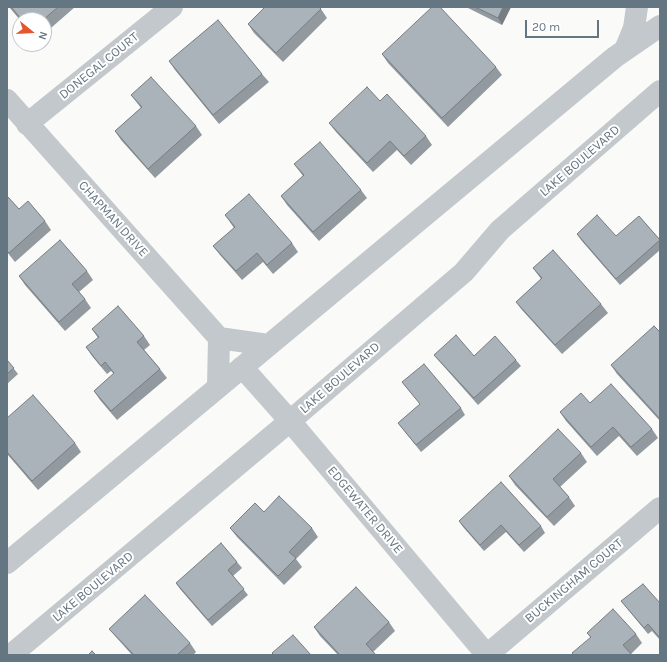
<!DOCTYPE html>
<style>
body{margin:0}
#map{position:relative;width:667px;height:662px;overflow:hidden;background:#fafaf8;font-family:Karla,sans-serif}
canvas{display:block}
.frame{position:absolute;inset:0;border:8px solid #657683;pointer-events:none}
.north{position:absolute;left:12px;top:12px;width:40px;height:40px;box-sizing:border-box;background:#fff;border:1px solid #c1c8cd;border-radius:50%;rotate:108deg;font-size:11px;font-weight:700;line-height:16px;text-align:center;color:#657683}
.north::after{content:'';display:block;margin:auto;width:14px;height:18px;background:#e4572e;clip-path:polygon(50% 0,100% 100%,50% 72%,0 100%)}
.scale{position:absolute;left:525px;top:20px;width:74px;height:18px;box-sizing:border-box;border:2px solid #657683;border-top:0;padding-left:5px;font-size:12px;line-height:14px;white-space:nowrap;color:#657683;-webkit-text-stroke:3px #fff;paint-order:stroke}
</style>
<div id="map">
<canvas width="667" height="662"></canvas>
<div class="frame"></div>
<div class="north">N</div>
<div class="scale">20 m</div>
</div>
<script>
const g = document.querySelector('canvas').getContext('2d');
g.lineJoin = 'round';
const toPath = rows => new Path2D(rows.map(r => 'M' + r).join(''));
function strokePath(path, color, width, dash) { g.strokeStyle = color; g.lineWidth = width; g.lineCap = dash ? 'butt' : 'round'; g.setLineDash(dash || []); g.stroke(path); }
function fillPath(path, color) { g.fillStyle = color; g.fill(path, 'evenodd'); }
function write(font, color, halo, rows, align = 'center') {
  g.font = font + ' Karla,sans-serif'; g.lineWidth = 4; g.setLineDash([]); g.textBaseline = 'middle'; g.strokeStyle = halo; g.fillStyle = color; for (const [text, x, y, turn = 0] of rows) {
    g.save(); g.translate(x, y); g.rotate((+turn || 0) * Math.PI / 180); g.textAlign = isNaN(turn) ? turn : align; if (halo) g.strokeText(text, 0, 0); g.fillText(text, 0, 0); g.restore();
  }
}
strokePath(toPath([
 [625,50,634,28,637,7],
 [7,100,219,338,268,345],
 [27,124,172,7],
 [242,367,290,421,487,655],
 [218,387,219,338],
 [7,563,615,57,660,26],
 [11,655,290,421,464,272,500,230,660,91],
 [487,655,660,508]
]), '#c3c8cc', 22);
fillPath(toPath([
 [9,7,75,7,44,34,44,20,20,20],
 [466,7,511,7,502,25],
 [321,9,327,18,283,62,254,33,248,24],
 [382,54,496,67,502,75,448,127,388,63],
 [169,61,262,74,269,82,219,124,175,70],
 [131,95,196,126,202,135,155,178,121,140,115,131,141,108],
 [380,101,426,136,432,145,411,165,397,150,373,172,336,132,329,123],
 [294,164,361,190,367,198,319,241,287,205,281,196,303,176],
 [7,196,19,209,45,221,51,230,15,262,7,252],
 [225,215,292,243,298,252,273,274,263,262,242,280,220,255,213,246,234,228],
 [639,216,660,240,660,250,620,285,581,240,577,234,616,236],
 [533,268,601,304,608,313,562,354,522,310,516,302,541,279],
 [87,271,93,280,79,292,85,299,91,308,65,331,25,285,19,276],
 [92,329,144,336,150,345,144,350,160,369,167,378,117,420,100,400,94,391,114,374,111,371,107,374,92,356,86,347,98,338],
 [660,332,660,421,617,374,611,365],
 [434,355,474,356,516,360,521,366,478,405,439,361],
 [7,360,18,374,7,384],
 [402,382,461,408,465,415,421,452,398,423,420,404],
 [590,403,652,429,658,438,637,456,619,436,597,456,566,421,560,412],
 [7,418,75,443,81,452,38,490,7,454],
 [581,453,587,462,560,487,569,497,575,506,554,526,515,485,509,476],
 [264,512,312,528,318,537,296,559,302,567,284,585,237,537,230,528],
 [459,521,541,526,545,533,524,552,506,532,484,551,463,527],
 [237,562,242,568,233,576,248,595,212,626,180,589,176,583],
 [621,601,660,603,660,640,652,631,648,634,626,607],
 [389,622,395,631,373,652,376,655,338,655,320,636,314,627],
 [109,629,190,643,196,652,193,655,132,655,116,637],
 [587,633,636,634,642,643,631,654,590,637]
]), '#929a9f');
fillPath(toPath([
 [503,7,511,7,502,25,498,18]
]), '#777d82');
const building = toPath([
 [11,7,58,7,43,20,22,20,11,7],
 [265,7,319,7,321,9,276,53,248,24,265,7],
 [432,7,440,7,496,67,442,118,382,54,432,7],
 [475,7,503,7,498,18,475,7],
 [218,20,262,74,213,115,169,61,218,20],
 [151,77,196,126,148,169,115,131,142,107,131,95,151,77],
 [367,87,380,101,387,94,426,136,404,156,390,141,367,163,329,123,367,87],
 [320,142,361,190,313,232,281,196,304,175,294,164,320,142],
 [249,194,292,243,267,265,257,253,236,271,213,246,235,227,225,215,249,194],
 [7,196,19,209,28,201,45,221,9,253,7,251,7,196],
 [597,215,616,236,639,216,660,240,616,279,577,234,597,215],
 [60,240,87,271,72,284,85,299,59,322,19,276,60,240],
 [553,250,601,304,555,345,516,302,542,278,533,268,553,250],
 [118,306,144,336,137,342,160,369,111,411,94,391,114,373,105,362,101,366,86,347,99,337,92,329,118,306],
 [654,326,660,332,660,419,611,365,654,326],
 [456,335,474,356,495,336,516,360,474,398,434,355,456,335],
 [7,360,14,368,7,374,7,360],
 [424,364,461,408,416,445,398,423,420,404,402,382,424,364],
 [611,384,652,429,631,447,613,427,591,447,560,412,581,393,590,403,611,384],
 [33,395,75,443,32,481,7,452,7,418,33,395],
 [558,429,581,453,553,479,569,497,547,517,509,476,558,429],
 [501,482,541,526,519,545,501,525,480,545,459,521,501,482],
 [279,496,312,528,289,552,296,558,278,576,230,528,255,503,264,512,279,496],
 [221,543,237,562,228,570,244,589,208,620,176,583,221,543],
 [643,584,660,603,660,638,648,624,644,628,621,601,643,584],
 [356,587,389,622,366,644,376,655,340,655,314,627,356,587],
 [145,595,190,643,177,655,134,655,109,629,145,595],
 [613,609,636,634,623,645,632,655,574,655,572,653,591,637,587,633,613,609],
 [293,635,311,655,274,655,272,653,293,635],
 [92,651,96,655,88,655,92,651]
]);
fillPath(building, '#aab3b9');
strokePath(building, '#777d82', 1);
write('13px', '#657683', '#fff', [
 ["DONEGAL COURT",99,66,-39],
 ["LAKE BOULEVARD",580,161,-41],
 ["CHAPMAN DRIVE",113,219,48],
 ["LAKE BOULEVARD",340,378,-41],
 ["EDGEWATER DRIVE",365,510,50],
 ["BUCKINGHAM COURT",574,581,-40],
 ["LAKE BOULEVARD",93,587,-40]
]);
</script>
